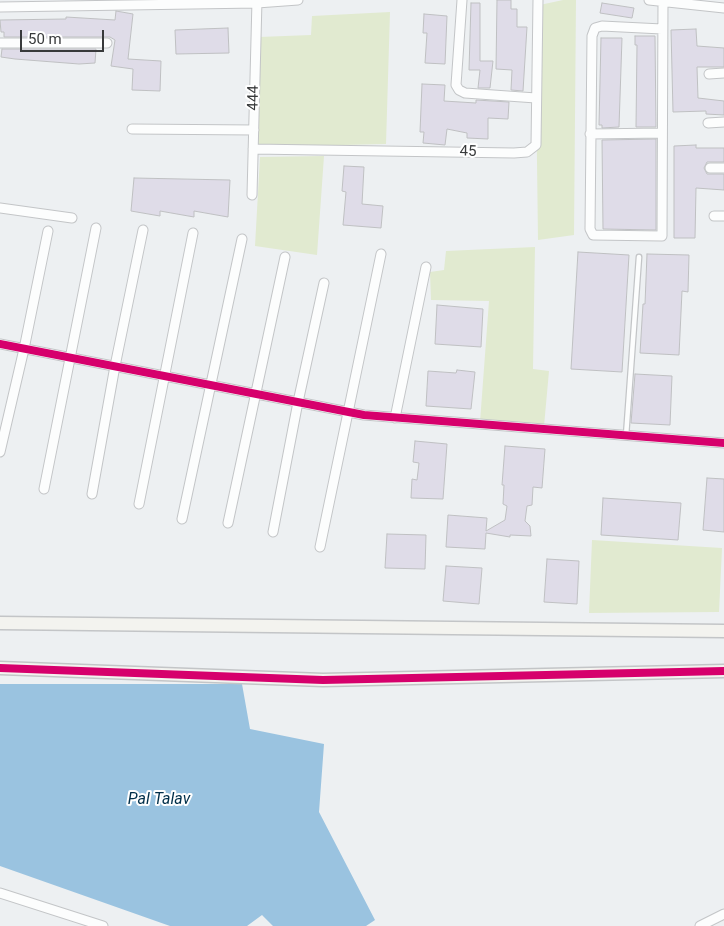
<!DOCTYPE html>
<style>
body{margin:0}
#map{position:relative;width:724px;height:926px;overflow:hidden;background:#edf0f2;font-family:Roboto,sans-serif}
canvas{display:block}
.scale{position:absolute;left:20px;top:30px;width:84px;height:22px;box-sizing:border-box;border:2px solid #383a3b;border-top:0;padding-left:6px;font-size:15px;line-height:18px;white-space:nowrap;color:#383a3b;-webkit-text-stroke:4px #fff;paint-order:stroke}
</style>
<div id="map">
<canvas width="724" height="926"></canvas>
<div class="scale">50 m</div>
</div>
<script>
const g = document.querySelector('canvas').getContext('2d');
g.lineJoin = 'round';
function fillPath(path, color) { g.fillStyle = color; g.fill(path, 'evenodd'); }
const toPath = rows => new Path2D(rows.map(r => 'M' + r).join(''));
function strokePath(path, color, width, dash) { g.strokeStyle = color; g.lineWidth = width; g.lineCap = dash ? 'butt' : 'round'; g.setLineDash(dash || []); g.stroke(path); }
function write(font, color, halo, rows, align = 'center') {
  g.font = font + ' Roboto,sans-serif'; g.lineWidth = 4; g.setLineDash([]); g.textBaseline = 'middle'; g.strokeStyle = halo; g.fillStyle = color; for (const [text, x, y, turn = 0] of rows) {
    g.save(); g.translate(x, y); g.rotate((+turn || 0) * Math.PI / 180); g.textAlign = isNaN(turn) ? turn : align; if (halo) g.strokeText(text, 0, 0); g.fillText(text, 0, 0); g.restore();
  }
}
fillPath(toPath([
 [563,0,576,0,574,235,538,240,535,6],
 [390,12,386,144,256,147,259,37,311,35,312,16],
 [324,156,317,255,255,246,260,157],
 [535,247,533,369,549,371,544,426,480,422,489,301,431,300,430,272,444,270,446,251],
 [592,540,722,548,719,612,589,613]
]), '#e1ead0');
fillPath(toPath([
 [0,684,242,684,250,729,324,744,319,812,375,920,366,926,273,926,262,915,247,926,170,926,0,866]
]), '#9ac3e0');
const building = toPath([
 [497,0,511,0,511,9,517,9,517,27,527,27,523,91,511,90,512,70,496,69,497,0],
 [471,3,480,3,480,61,493,61,490,88,478,88,480,70,469,70,471,3],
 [602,3,634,8,632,18,600,13,602,3],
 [116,11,133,14,128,59,161,61,160,91,132,90,133,69,111,66,115,40,110,37,4,37,4,32,1,32,0,20,66,19,66,17,115,20,116,11],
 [424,14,447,16,445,64,425,63,427,33,423,33,424,14],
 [228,28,229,53,176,54,175,30,228,28],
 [696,29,697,46,724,48,724,67,697,67,698,98,724,101,724,115,706,114,706,111,673,112,671,30,696,29],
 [635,36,655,36,656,127,636,127,637,45,635,45,635,36],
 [601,38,622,38,619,127,602,128,602,125,599,125,601,38],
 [2,49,96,49,95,63,79,64,15,59,1,57,2,49],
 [422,84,445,85,444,101,476,103,476,100,509,102,508,119,488,118,488,139,467,138,467,133,447,129,445,145,423,143,424,132,420,132,422,84],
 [656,139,656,230,603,229,602,140,656,139],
 [696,145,696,148,724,148,724,162,707,162,704,168,707,174,724,174,724,190,696,188,695,238,674,238,674,146,696,145],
 [344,166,364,167,362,204,383,206,381,228,343,225,346,192,342,191,344,166],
 [134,178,230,180,228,217,194,211,194,217,160,211,160,216,131,211,134,178],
 [578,252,629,255,622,372,571,369,578,252],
 [647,254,689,255,688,292,682,291,679,355,640,353,643,304,645,304,647,254],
 [437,305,483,309,481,347,435,344,437,305],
 [457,370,475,372,471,409,426,406,428,371,456,373,457,370],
 [635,374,672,376,670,425,631,423,635,374],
 [415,441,447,444,443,499,411,498,412,479,417,480,419,463,413,462,415,441],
 [505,446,545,449,542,488,533,487,532,505,527,506,525,521,530,526,531,536,510,535,510,537,486,533,485,549,446,547,448,515,487,518,486,531,505,520,507,506,503,504,504,485,502,485,505,446],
 [707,478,724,479,724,532,703,530,707,478],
 [603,498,681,503,678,540,601,535,603,498],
 [387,534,426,535,425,569,385,568,387,534],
 [547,559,579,561,577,604,544,602,547,559],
 [446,566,482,568,479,604,443,601,446,566]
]);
fillPath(building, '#dfdce8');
strokePath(building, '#bfc0c2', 1);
const lane = toPath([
 [626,436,639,257]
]);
const street = toPath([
 [462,0,456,85,459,90,465,93,536,98],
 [649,0,724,8],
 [0,7,257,3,298,0],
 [662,29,602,26,595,28,592,36,590,229,593,235,662,236,663,1],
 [0,43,107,43],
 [709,74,724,73],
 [708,123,724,122],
 [132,129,254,130],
 [590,134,662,133],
 [253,149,514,153,527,152,536,145,538,0],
 [710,168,724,168],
 [252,195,257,0],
 [0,208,72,218],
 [714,216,724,216],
 [0,344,364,415,724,443],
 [395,418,426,267],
 [0,452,24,349,48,231],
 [44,489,96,228],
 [92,494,115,366,143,230],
 [139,504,193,233],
 [182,519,242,239],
 [228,523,285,257],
 [273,532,298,402,324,283],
 [320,547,381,254],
 [0,893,103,926],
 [700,926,724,914]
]);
const secondary = toPath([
 [0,623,724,631],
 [0,668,323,680,724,671]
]);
strokePath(lane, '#c3c5c7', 7);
strokePath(street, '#c3c5c7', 11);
strokePath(secondary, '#c3c5c7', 15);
strokePath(lane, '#fcfdfd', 4.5);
strokePath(street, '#fcfdfd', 9);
strokePath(secondary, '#f3f3ef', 12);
strokePath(toPath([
 [0,344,364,415,724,443],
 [0,668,323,680,724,671]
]), '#d6006c', 8);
write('15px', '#383a3b', '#fff', [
 ["444",254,98,-89],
 ["45",468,152,1]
]);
write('italic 16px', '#002f4a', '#fff', [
 ["Pal Talav",159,800]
]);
</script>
